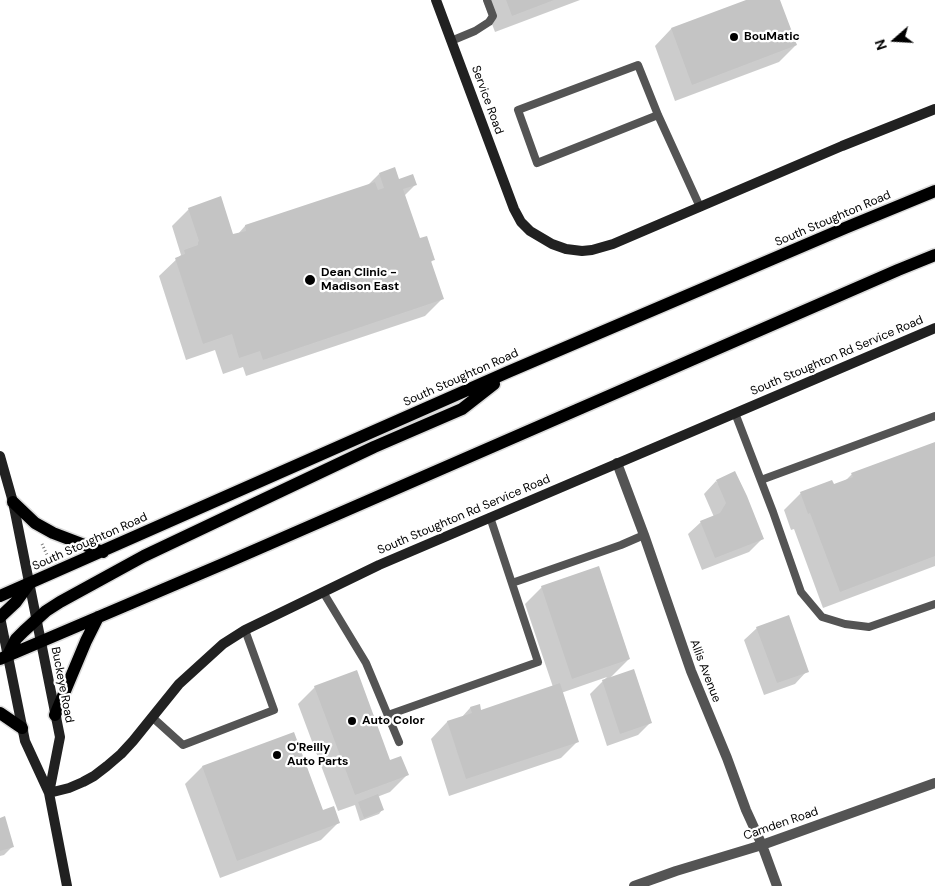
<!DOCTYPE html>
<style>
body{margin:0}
#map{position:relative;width:935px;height:886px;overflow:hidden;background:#fff;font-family:"DM Sans",sans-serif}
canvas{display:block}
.north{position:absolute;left:870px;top:15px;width:50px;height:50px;-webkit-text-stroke:4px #fff;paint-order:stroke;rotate:251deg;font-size:14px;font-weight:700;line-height:20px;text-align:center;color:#000}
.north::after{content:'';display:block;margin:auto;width:18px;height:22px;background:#000;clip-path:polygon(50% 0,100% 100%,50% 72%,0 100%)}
</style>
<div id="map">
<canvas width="935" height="886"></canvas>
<div class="north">N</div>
</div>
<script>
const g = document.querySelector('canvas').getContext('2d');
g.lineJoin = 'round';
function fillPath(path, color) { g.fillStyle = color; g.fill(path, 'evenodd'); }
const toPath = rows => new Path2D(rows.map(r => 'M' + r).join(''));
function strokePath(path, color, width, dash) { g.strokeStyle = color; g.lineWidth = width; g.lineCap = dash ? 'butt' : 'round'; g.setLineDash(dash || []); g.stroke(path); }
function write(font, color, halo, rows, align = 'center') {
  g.font = font + ' "DM Sans",sans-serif'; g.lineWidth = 4.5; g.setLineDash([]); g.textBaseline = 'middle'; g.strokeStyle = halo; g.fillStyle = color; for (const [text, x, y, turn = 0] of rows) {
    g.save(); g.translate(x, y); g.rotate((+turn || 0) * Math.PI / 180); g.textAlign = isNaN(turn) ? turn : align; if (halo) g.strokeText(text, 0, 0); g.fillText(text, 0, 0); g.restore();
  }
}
fillPath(toPath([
 [483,0,580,0,495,32],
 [750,0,779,0,796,45,779,62,675,101,655,46,671,29],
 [379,174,398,181,416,184,404,196,419,240,434,259,430,263,442,299,425,316,246,376,243,367,223,374,215,350,186,360,159,276,181,255,172,226,189,209,232,236,238,234,245,226,367,186],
 [935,443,935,566,823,608,794,529,791,530,784,510,801,493,833,486,845,481,852,474],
 [716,481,762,539,749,552,702,570,688,534,701,522,714,517,704,494],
 [542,587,629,659,608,680,651,722,638,735,607,746,590,694,607,677,561,693,578,741,561,758,449,796,431,739,447,722,461,718,470,708,479,706,481,711,553,687,525,604],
 [757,628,807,671,795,684,764,695,744,640],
 [315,687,390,761,407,775,390,792,377,797,382,810,379,814,360,821,355,805,338,811,298,704],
 [293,734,322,812,338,823,321,840,220,878,185,784,202,767],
 [0,819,12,847,4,855,0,856]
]), '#0003');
fillPath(toPath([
 [506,0,554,0,512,16],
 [746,0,780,0,797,45,692,85,671,28],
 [395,167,399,179,413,174,417,185,403,189,420,238,427,236,435,260,431,261,444,299,263,360,260,351,239,358,232,334,203,344,175,258,185,254,184,250,198,245,198,242,199,241,188,208,221,196,233,234,246,231,245,225,375,182,378,190,384,188,379,173],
 [935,442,935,556,840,592,810,513,808,514,800,492,832,480,834,484,853,477,851,473],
 [735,471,747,496,764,539,715,558,700,521,720,513,726,503,716,480],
 [599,566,630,659,572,679,541,586],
 [789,615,809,672,777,683,756,627],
 [634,669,652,723,620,734,602,680],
 [357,670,390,760,401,756,409,775,355,795,314,686],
 [560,683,579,742,466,779,447,721,472,713,470,707,480,704,481,710],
 [294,732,323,810,334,806,340,823,237,861,202,766],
 [378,794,384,810,364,818,358,802],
 [5,816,14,847,0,851,0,818]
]), '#c4c4c4');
const primary = toPath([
 [13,502,35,523,53,533,103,552],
 [0,596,508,372,845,228,935,191],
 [0,617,16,602,29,584],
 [8,655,16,639,24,631,46,611,60,602,144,556,374,447,462,409,494,384],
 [0,659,230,561,898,270,935,255],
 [0,713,22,728],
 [55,715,86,641,98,617]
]);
strokePath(primary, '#dbdbdb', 15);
strokePath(toPath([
 [42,544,48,557]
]), '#767676', 3, [1, 2.5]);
strokePath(toPath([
 [451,41,475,31,489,22,493,16,487,0],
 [658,115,537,163,518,110,638,65,658,115,700,207],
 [735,413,773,512,801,592,822,617,845,624,869,627,935,604],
 [761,480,935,416],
 [512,583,621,545,644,535],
 [323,592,366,663,399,742],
 [388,715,538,662,490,517],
 [152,717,183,745,274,710,245,630]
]), '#545454', 8);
strokePath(toPath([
 [617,463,644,535,691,671,727,758,746,810,762,845,777,886],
 [634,886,676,871,762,845,935,783]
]), '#545454', 10);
strokePath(toPath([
 [436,0,514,209,521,222,530,231,552,244,566,249,582,251,592,250,613,244,842,146,935,109],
 [0,456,13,502,60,737,49,793],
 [0,617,25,741,49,793,67,886],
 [49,793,69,788,83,782,94,776,107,766,121,754,133,741,179,684,223,644,245,630,379,565,935,328]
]), '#212121', 10);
strokePath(primary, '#000', 12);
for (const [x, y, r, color] of [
 [734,37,5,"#000"],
 [310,280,6,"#000"],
 [352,721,5,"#000"],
 [277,755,5,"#000"]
]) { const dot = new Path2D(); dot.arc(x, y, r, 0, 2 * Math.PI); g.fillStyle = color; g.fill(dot); strokePath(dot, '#fff', 2); }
write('bold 12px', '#000', '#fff', [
 ["BouMatic",744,37],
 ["Dean Clinic -",321,273],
 ["Madison East",321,287],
 ["Auto Color",362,721],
 ["O'Reilly",287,748],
 ["Auto Parts",287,762]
], 'left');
write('12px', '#000', '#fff', [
 ["Service Road",487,100,70],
 ["South Stoughton Road",833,219,-23],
 ["South Stoughton Rd Service Road",837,356,-23],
 ["South Stoughton Road",461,378,-24],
 ["South Stoughton Rd Service Road",464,515,-23],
 ["South Stoughton Road",90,542,-24],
 ["Allis Avenue",705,671,69],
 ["Buckeye Road",62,685,79],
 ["Camden Road",781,824,-19]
]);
</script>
